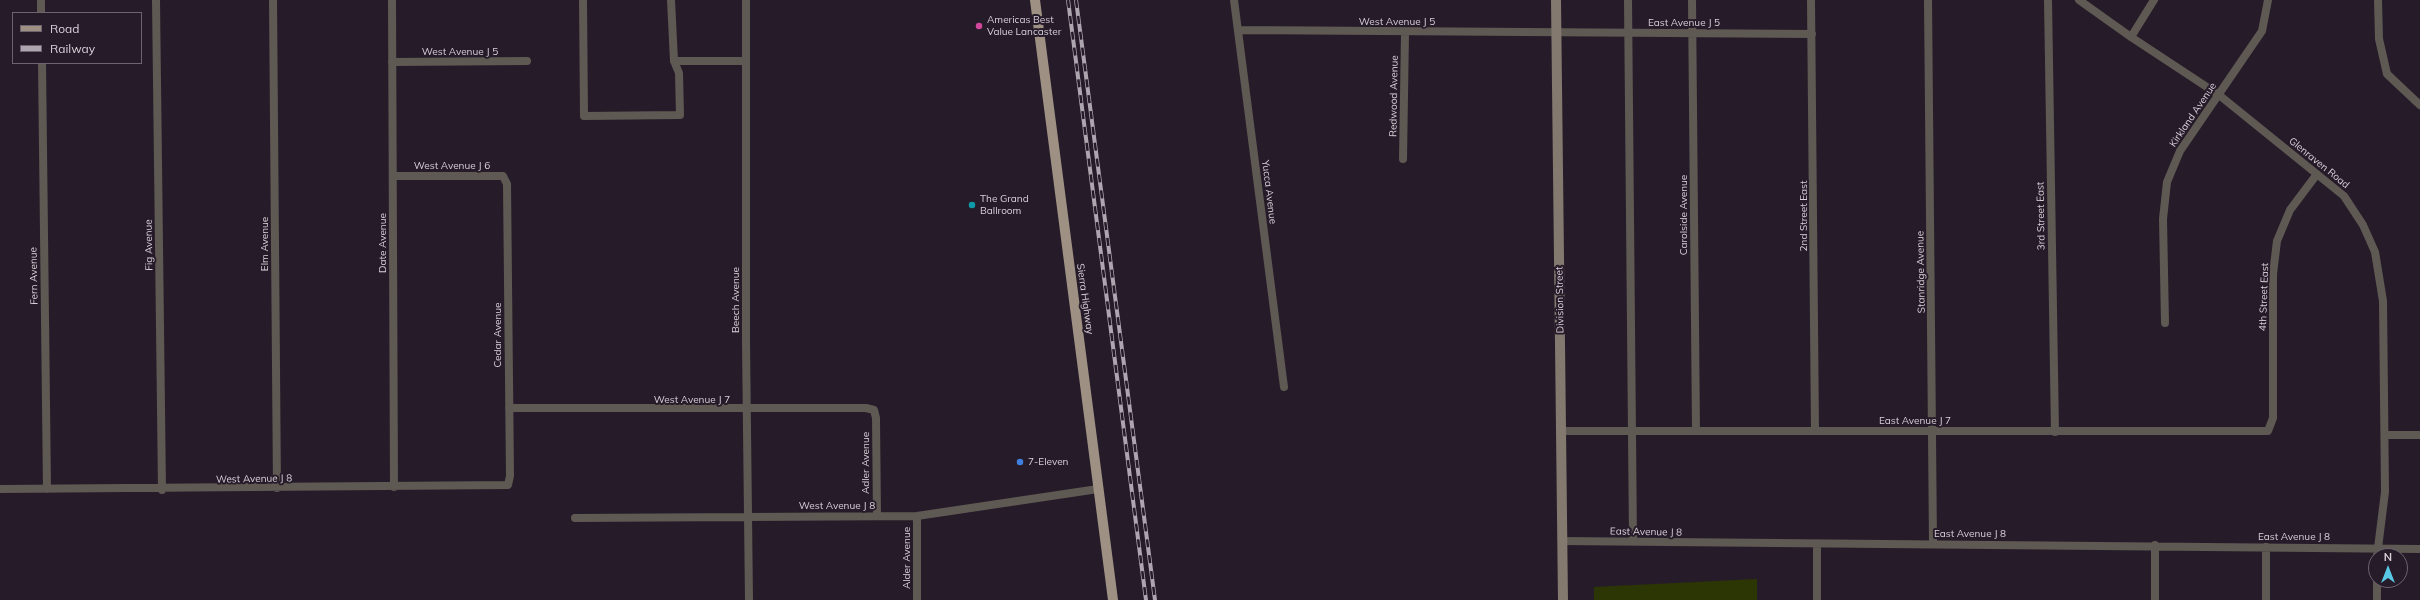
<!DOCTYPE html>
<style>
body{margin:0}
#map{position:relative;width:2420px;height:600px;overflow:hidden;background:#261c29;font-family:Mulish,sans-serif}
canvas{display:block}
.legend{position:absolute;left:12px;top:12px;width:130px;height:52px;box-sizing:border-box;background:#261c29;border:1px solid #6d6470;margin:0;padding:5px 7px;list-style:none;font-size:12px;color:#d8d1da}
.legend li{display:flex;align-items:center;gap:8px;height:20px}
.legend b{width:20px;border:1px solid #6d6470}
.north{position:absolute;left:2368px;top:548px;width:40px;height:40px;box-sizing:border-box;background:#261c29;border:1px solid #6d6470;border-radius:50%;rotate:0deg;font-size:11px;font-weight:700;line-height:16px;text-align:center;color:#d8d1da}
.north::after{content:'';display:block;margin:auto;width:14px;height:18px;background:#58c8e4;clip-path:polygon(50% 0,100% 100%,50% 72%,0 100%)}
</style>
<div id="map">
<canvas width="2420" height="600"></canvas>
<ul class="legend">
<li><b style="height:5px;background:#9e9184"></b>Road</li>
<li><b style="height:5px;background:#ada6b0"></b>Railway</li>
</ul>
<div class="north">N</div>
</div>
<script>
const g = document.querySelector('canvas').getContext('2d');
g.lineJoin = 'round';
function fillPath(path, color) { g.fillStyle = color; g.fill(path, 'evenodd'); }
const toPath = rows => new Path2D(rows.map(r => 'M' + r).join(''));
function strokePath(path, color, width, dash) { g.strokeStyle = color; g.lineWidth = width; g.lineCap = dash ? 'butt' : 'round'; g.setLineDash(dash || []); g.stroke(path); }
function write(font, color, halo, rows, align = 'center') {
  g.font = font + ' Mulish,sans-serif'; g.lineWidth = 4; g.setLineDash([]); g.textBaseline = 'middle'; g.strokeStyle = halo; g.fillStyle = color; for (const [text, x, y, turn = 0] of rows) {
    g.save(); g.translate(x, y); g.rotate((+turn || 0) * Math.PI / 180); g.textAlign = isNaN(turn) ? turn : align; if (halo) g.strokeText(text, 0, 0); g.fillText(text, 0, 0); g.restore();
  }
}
fillPath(toPath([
 [1757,579,1757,600,1594,600,1594,587]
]), '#2c3604');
strokePath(toPath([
 [41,0,41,13],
 [156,0,162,490],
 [273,0,277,488],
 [392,0,394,487],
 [583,0,584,116,680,115,679,73,674,61,671,0],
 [746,0,746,343,749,600],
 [1234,0,1284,387],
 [1628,0,1633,541],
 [1692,0,1696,431],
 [1811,0,1815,431],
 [1928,0,1933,543],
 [2048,0,2055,432],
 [2079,0,2131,37,2219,95,2344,196,2363,225,2375,252,2383,301,2385,492,2377,556],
 [2378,0,2379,39,2387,74,2420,105],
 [1239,30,1812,34],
 [2131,37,2154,0],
 [674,61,746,61],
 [392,62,527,61],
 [42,63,47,489],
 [1403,159,1405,33],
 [2165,323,2163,219,2167,182,2180,151,2262,31,2268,0],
 [509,408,866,408,874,410,876,418,877,516],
 [1562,431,2268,431,2273,418,2273,274,2277,241,2290,210,2317,174],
 [2385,435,2420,435],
 [0,489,508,485,510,476,507,184,503,176,393,176],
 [575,518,917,516,1098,489],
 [1562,541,2420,549],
 [1817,544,1817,600],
 [2155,545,2155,600],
 [2266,547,2266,600],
 [917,600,917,516],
 [2377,600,2377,580]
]), '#5f5953', 8);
strokePath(toPath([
 [1556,0,1563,600]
]), '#83796f', 10);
strokePath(toPath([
 [1035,0,1113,600]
]), '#9e9184', 10);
const rail = toPath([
 [1068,0,1146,600],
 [1076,0,1155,600]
]);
strokePath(rail, '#ada6b0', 4);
strokePath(rail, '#261c29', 2.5, [8]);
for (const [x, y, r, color] of [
 [979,26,4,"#d1479c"],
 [972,205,4,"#0f9aa8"],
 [1020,462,4,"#3f7fe0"]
]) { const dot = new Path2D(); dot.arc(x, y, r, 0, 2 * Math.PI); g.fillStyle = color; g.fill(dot); strokePath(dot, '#261c29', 1.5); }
write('10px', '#d8d1da', '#261c29', [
 ["Americas Best",987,20],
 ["Value Lancaster",987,32],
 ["The Grand",980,199],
 ["Ballroom",980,211],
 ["7-Eleven",1028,462]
], 'left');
write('10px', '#d8d1da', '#261c29', [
 ["West Avenue J 5",1397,22],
 ["East Avenue J 5",1684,23],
 ["West Avenue J 5",460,52],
 ["Redwood Avenue",1394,96,-89],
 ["Kirkland Avenue",2193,115,-56],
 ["Glenraven Road",2319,163,39],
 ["West Avenue J 6",452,166],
 ["Yucca Avenue",1269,192,83],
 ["Carolside Avenue",1684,215,-90],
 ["2nd Street East",1804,216,-90],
 ["3rd Street East",2041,216,-91],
 ["Date Avenue",383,243,-90],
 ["Elm Avenue",265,244,-90],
 ["Fig Avenue",149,245,-91],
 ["Stanridge Avenue",1921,272,-91],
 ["Fern Avenue",34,276,-91],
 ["4th Street East",2264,297,-88],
 ["Sierra Highway",1085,299,82],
 ["Beech Avenue",736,300,-90],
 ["Division Street",1560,300,-91],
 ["Cedar Avenue",498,335,-90],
 ["West Avenue J 7",692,400],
 ["East Avenue J 7",1915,421],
 ["Adler Avenue",866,463,-90],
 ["West Avenue J 8",254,479,-1],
 ["West Avenue J 8",837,506],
 ["East Avenue J 8",1646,532,1],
 ["East Avenue J 8",1970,534],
 ["East Avenue J 8",2294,537],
 ["Alder Avenue",907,558,-90]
]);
</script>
